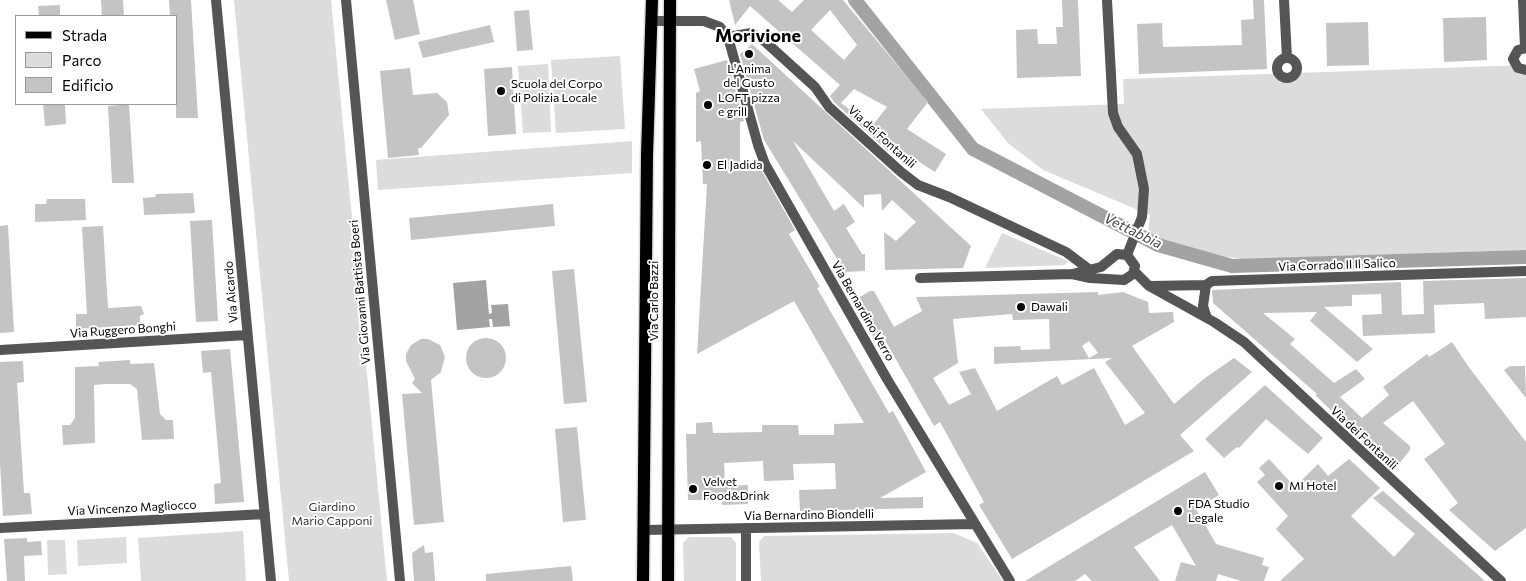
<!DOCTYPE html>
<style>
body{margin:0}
#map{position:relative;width:1526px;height:581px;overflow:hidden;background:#fff;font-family:Commissioner,sans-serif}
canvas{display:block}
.legend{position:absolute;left:15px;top:15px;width:162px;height:90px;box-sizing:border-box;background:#fff;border:1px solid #999;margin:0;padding:6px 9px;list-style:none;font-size:15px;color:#000}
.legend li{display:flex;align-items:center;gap:10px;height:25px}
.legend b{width:25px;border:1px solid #999}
</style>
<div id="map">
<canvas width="1526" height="581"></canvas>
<ul class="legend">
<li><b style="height:6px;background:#000"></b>Strada</li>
<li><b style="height:14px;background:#dcdcdc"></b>Parco</li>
<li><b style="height:14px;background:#c4c4c4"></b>Edificio</li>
</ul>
</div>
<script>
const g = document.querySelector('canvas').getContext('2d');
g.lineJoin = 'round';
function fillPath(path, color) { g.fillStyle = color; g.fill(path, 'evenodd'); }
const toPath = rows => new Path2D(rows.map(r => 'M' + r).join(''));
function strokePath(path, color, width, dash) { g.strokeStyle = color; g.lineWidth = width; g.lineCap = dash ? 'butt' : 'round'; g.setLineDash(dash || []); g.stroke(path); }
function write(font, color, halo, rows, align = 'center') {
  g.font = font + ' Commissioner,sans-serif'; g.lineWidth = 4; g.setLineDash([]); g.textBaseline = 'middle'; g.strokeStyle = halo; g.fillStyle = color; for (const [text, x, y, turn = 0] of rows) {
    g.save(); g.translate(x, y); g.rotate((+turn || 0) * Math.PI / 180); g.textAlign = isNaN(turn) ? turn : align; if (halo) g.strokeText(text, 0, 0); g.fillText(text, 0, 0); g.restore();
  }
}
fillPath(toPath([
 [234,0,331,0,387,581,289,581],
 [620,56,625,129,556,133,551,60],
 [548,64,551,132,523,133,518,66],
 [1526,65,1526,250,1243,259,1198,253,1148,234,1150,215,1043,170,1008,143,981,109,1124,104,1123,79],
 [632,141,632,173,378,190,376,160],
 [1002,233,1068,261,1065,265,985,268],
 [243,531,246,581,141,581,138,538],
 [954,533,977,543,1003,581,761,581,759,542,764,536],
 [126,537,127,563,78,566,77,540],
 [689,537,731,537,736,543,736,581,684,581,683,543],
 [47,540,65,540,67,574,48,575]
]), '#dcdcdc');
fillPath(toPath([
 [486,280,489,314,492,313,491,305,508,304,510,326,493,327,492,319,489,319,490,327,457,330,453,283]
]), '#a3a3a3');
strokePath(toPath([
 [855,0,973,149,1158,245,1232,266,1526,257]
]), '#a3a3a3', 14);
fillPath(toPath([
 [101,0,123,0,124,16,102,16],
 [169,0,191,0,198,118,176,118,176,16,170,16],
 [386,0,413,0,420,34,395,40],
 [729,0,778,0,792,12,804,0,843,0,928,102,907,129,946,154,935,172,893,145,889,152,834,102,830,96,840,85,750,6,735,25],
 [830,10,857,45,844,60,811,30],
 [854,89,887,107,872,126,841,103],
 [1062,0,1078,0,1081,76,1017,78,1016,30,1037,29,1038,44,1057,44,1056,27,1063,27],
 [1253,0,1264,0,1267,69,1139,74,1137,24,1162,23,1163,47,1242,45,1241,20,1254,19],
 [60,5,60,16,39,16,38,6],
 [529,10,533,50,517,51,514,11],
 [1486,17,1487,60,1444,62,1443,18],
 [1368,22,1369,65,1327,66,1326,23],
 [490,25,494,42,423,58,418,42],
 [752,44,971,246,963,268,885,270,884,232,896,241,916,222,892,200,882,211,881,194,864,195,864,208,793,141,834,211,844,204,855,222,846,228,862,254,865,254,865,271,845,272,764,140,740,54],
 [727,60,744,121,740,122,740,167,758,164,795,230,789,234,820,287,817,288,889,413,893,411,926,472,880,498,923,497,923,508,800,511,799,490,836,489,835,463,793,464,794,480,764,481,763,461,724,463,725,486,748,485,748,504,722,505,722,500,688,500,686,434,696,434,696,423,712,422,713,433,762,432,762,425,798,425,799,435,834,435,834,424,864,423,794,301,697,354,707,184,703,184,701,141,696,142,696,93,700,91,694,69],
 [512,67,516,134,488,136,484,69],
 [410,68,413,95,437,93,447,102,449,115,421,148,418,148,419,155,388,158,380,71],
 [43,104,65,104,66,124,45,126],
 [129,104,134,183,112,183,108,106],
 [193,193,195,213,144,215,143,198,155,197,156,194],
 [47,199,85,199,86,220,35,222,35,204,46,204],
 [553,204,555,226,411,240,409,218],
 [212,220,218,321,196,322,190,221],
 [8,225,14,332,0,333,0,226],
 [103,226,108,308,141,306,144,314,140,316,140,325,76,329,76,314,87,314,82,227],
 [574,269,587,402,564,404,552,271],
 [1526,278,1526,317,1485,319,1484,303,1434,305,1435,333,1363,336,1362,315,1382,314,1381,294,1352,295,1352,306,1324,307,1373,349,1357,362,1310,321,1317,312,1263,313,1295,339,1290,344,1334,383,1356,369,1365,379,1340,397,1362,418,1389,395,1383,387,1427,354,1429,357,1452,342,1468,366,1526,442,1526,528,1495,551,1449,510,1458,503,1424,459,1445,444,1413,401,1383,423,1410,446,1410,450,1398,465,1364,436,1360,438,1315,395,1317,394,1213,303,1212,290,1401,282,1402,315,1424,314,1423,281],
 [870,291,874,291,894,327,922,311,916,297,1098,292,1098,295,1123,292,1148,302,1149,313,1173,312,1174,322,1132,346,1174,404,1205,378,1234,358,1252,372,1180,435,1194,451,1012,559,979,505,984,502,940,422,934,426,882,335,874,338,853,301],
 [1012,314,1013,320,1049,319,1050,349,1021,350,1020,346,994,347,994,364,1112,358,1105,362,1145,413,1125,425,1094,368,1062,385,1057,376,997,411,975,368,959,372,971,394,949,405,933,378,958,363,953,319],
 [1089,341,1098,353,1089,358,1082,346],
 '466 358a20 20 0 1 1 40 0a20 20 0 1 1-40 0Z',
 [421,339,428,339,440,345,445,357,441,372,431,380,444,522,414,525,402,394,422,393,412,383,415,379,406,361,406,354,411,345],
 [230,349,244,502,215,504,214,484,221,483,211,372,203,373,201,351],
 [130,360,130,364,154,363,160,414,166,420,173,420,174,439,142,440,137,389,130,384,106,384,94,385,95,443,63,445,62,425,70,425,75,418,75,367,99,366,98,362],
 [23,361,24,382,17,383,24,493,30,493,32,514,3,516,0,463,0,362],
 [1510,366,1525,366,1526,398,1504,370],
 [1265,385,1323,438,1308,454,1266,419,1239,448,1237,447,1224,458,1205,439],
 [577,427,586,520,563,522,555,429],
 [1269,459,1295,487,1318,464,1328,476,1349,459,1380,488,1351,516,1394,557,1415,534,1373,498,1383,491,1485,581,1280,581,1304,559,1276,529,1288,516,1257,482,1265,475,1259,468],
 [1205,472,1219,495,1196,509,1216,544,1264,558,1262,565,1269,567,1264,581,1241,581,1218,574,1216,581,1175,581,1181,562,1196,566,1172,525,1134,547,1160,581,1092,581,1085,574,1075,581,1025,581],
 [27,538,27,542,41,541,42,555,24,556,25,581,7,581,4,539],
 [424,545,425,553,433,552,435,581,414,581,412,553],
 [571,566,573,581,486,581,486,574]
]), '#c4c4c4');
const primary = toPath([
 [643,581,647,155,652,0],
 [668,581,670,0]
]);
strokePath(primary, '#dbdbdb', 15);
strokePath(toPath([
 [216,0,271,581],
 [346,0,400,581],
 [1107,0,1113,113,1118,127,1137,154,1144,189,1142,217,1127,255],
 [1284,0,1287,58],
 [1523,0,1525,48],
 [651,21,704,21,720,27,728,37,758,145,765,164,887,379,1010,581],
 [728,37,751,33,761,38,815,87,829,107,901,172,918,185,949,197,1066,252,1090,270],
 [1526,48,1518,50,1513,59,1518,68,1526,70],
 '1277 68a10 10 0 1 1 20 0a10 10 0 1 1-20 0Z',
 [1134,271,1149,286,1214,322,1244,342,1501,581],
 [920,278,1072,274,1101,267,1117,254,1127,255,1135,266,1133,274,1124,280,1090,278,1072,274],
 [1206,285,1203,306,1207,318],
 [1150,286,1206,285,1212,281,1526,271],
 [0,350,247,335],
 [0,528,265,514],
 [746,528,746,581],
 [644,530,975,524]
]), '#555', 10);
strokePath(primary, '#000', 12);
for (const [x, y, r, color] of [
 [749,54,5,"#000"],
 [501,91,5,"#000"],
 [708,105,5,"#000"],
 [707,165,5,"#000"],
 [1021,307,5,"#000"],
 [1279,486,5,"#000"],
 [693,489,5,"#000"],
 [1178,511,5,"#000"]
]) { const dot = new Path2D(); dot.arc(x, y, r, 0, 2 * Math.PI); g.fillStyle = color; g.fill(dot); strokePath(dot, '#fff', 2); }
write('12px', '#000', '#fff', [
 ["L'Anima",749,69,"center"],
 ["del Gusto",749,83,"center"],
 ["Scuola del Corpo",511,84],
 ["di Polizia Locale",511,98],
 ["LOFT pizza",718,98],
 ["e grill",718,112],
 ["El Jadida",717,165],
 ["Dawali",1031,307],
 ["Velvet",703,482],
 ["Food&Drink",703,496],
 ["MI Hotel",1289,486],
 ["FDA Studio",1188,504],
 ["Legale",1188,518]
], 'left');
write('12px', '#000', '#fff', [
 ["Via dei Fontanili",882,137,42],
 ["Via Corrado II Il Salico",1337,265,-2],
 ["Via Aicardo",231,292,-95],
 ["Via Giovanni Battista Boeri",360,292,-95],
 ["Via Carlo Bazzi",654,301,-90],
 ["Via Bernardino Verro",863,311,60],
 ["Via Ruggero Bonghi",123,330,-4],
 ["Via dei Fontanili",1364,438,43],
 ["Via Vincenzo Magliocco",132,508,-3],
 ["Via Bernardino Biondelli",809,515,-1]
]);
write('12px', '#333', '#fff', [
 ["Giardino",332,507],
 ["Mario Capponi",332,521]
]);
write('italic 14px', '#444', '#fff', [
 ["Vettabbia",1133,231,26]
]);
write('bold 18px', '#000', '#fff', [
 ["Morivione",758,36]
]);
</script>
